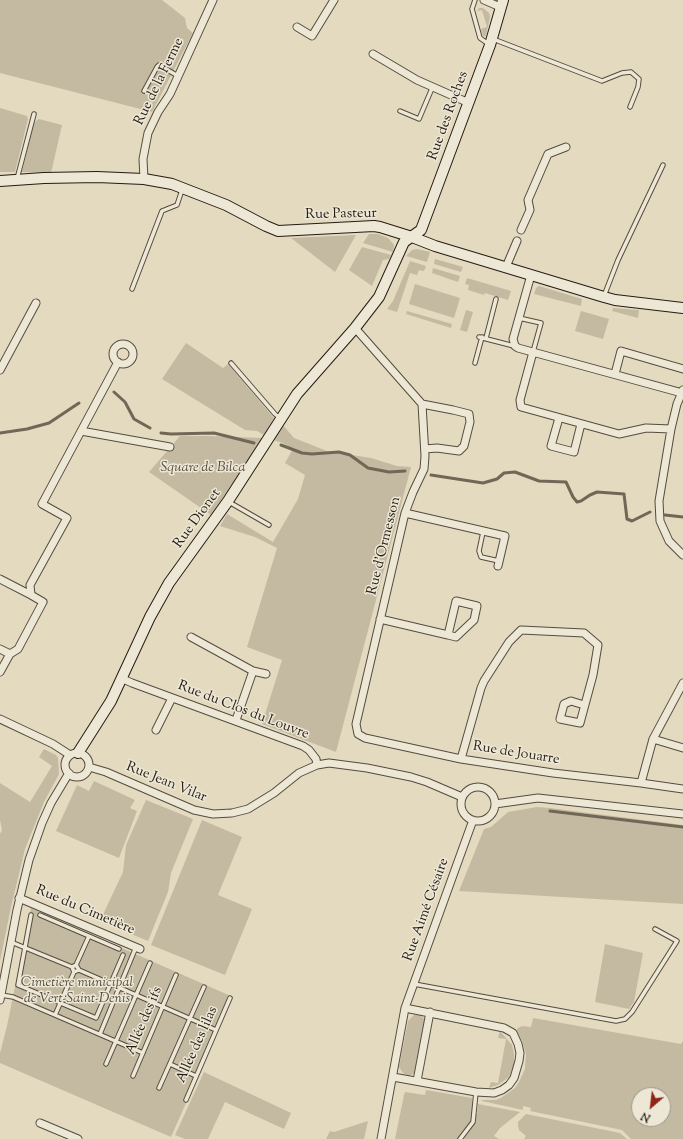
<!DOCTYPE html>
<meta charset="utf-8">
<style>
body{margin:0}
#map{position:relative;width:683px;height:1139px;overflow:hidden;background:#e4dac0;font-family:"Sorts Mill Goudy",serif}
canvas{display:block}
.north{position:absolute;left:631px;top:1087px;width:40px;height:40px;box-sizing:border-box;background:#ede7d6;border:1px solid #9d9588;border-radius:50%;rotate:208deg;font-size:11px;font-weight:700;line-height:16px;text-align:center;color:#251b12}
.north::after{content:'';display:block;margin:auto;width:14px;height:18px;background:#8f2418;clip-path:polygon(50% 0,100% 100%,50% 72%,0 100%)}
</style>
<div id="map">
<canvas width="683" height="1139"></canvas>
<div class="north">N</div>
</div>
<script>
const g = document.querySelector('canvas').getContext('2d');
g.lineJoin = 'round';
function fillPath(path, color) { g.fillStyle = color; g.fill(path, 'evenodd'); }
const toPath = rows => new Path2D(rows.map(r => 'M' + r).join(''));
function strokePath(path, color, width, dash) { g.strokeStyle = color; g.lineWidth = width; g.lineCap = dash ? 'butt' : 'round'; g.setLineDash(dash || []); g.stroke(path); }
function write(font, color, halo, rows, align = 'center') {
  g.font = font + ' "Sorts Mill Goudy",serif'; g.lineWidth = 3; g.setLineDash([]); g.textBaseline = 'middle'; g.strokeStyle = halo; g.fillStyle = color; for (const [text, x, y, turn = 0] of rows) {
    g.save(); g.translate(x, y); g.rotate((+turn || 0) * Math.PI / 180); g.textAlign = isNaN(turn) ? turn : align; if (halo) g.strokeText(text, 0, 0); g.fillText(text, 0, 0); g.restore();
  }
}
fillPath(toPath([
 [0,0,162,0,185,18,187,28,193,33,152,112,0,73],
 [479,8,483,8,489,13,490,17,486,36,483,36,481,29,487,27,482,10,477,11],
 [0,108,27,116,28,119,15,172,0,172],
 [39,119,62,125,51,173,22,172,33,125,36,121],
 [369,234,378,234,388,238,394,245,393,252,363,243],
 [356,235,335,272,291,238],
 [362,247,391,255,389,259,383,260,372,286,349,270],
 [417,249,430,252,427,262,406,256,412,250],
 [435,259,463,267,461,272,434,264],
 [410,261,426,266,424,271,419,270,417,275,410,273,397,312,387,309,393,301],
 [433,268,460,276,458,282,432,273],
 [467,278,511,291,508,300,485,293,484,295,468,290,469,285,465,284],
 [415,284,460,298,454,318,409,304],
 [539,286,582,299,581,306,534,294,536,288],
 [613,308,639,310,638,318,612,311],
 [466,310,473,312,467,332,460,330],
 [407,311,452,324,451,328,406,314],
 [581,311,609,319,603,339,575,331],
 [186,343,223,368,228,364,274,418,264,435,257,431,245,430,162,379],
 [282,424,294,438,327,451,371,458,397,466,411,467,336,752,262,724,282,660,247,647,277,548,255,537,220,526,227,514,273,542,298,499,305,475,285,463,293,449,283,443,273,440],
 [180,436,209,436,263,438,211,515,149,472],
 [44,749,56,755,58,758,59,774,44,802,25,849,11,907,0,961,0,834,2,830,0,820,0,783,30,802,52,766,39,757],
 [94,781,135,800,130,808,137,811,119,858,56,831,77,785,89,791],
 [146,800,193,819,171,873,168,892,148,941,100,921,123,872,126,845],
 [537,807,550,808,683,825,683,904,459,891,484,829,491,827,508,812],
 [202,820,242,837,218,895,252,909,225,975,151,945],
 [31,908,233,997,171,1137,0,1063,0,1053,7,1026],
 [605,944,643,953,634,1002,629,1009,595,1002],
 [414,1015,420,1015,426,1020,416,1073,408,1076,403,1073,399,1067,408,1021],
 [533,1018,681,1044,683,1041,683,1139,631,1139,622,1130,530,1111,531,1108,523,1106,523,1110,482,1101,482,1100,496,1100,501,1098,515,1088,519,1082,525,1069,526,1054,522,1041,516,1031,518,1028,522,1026,531,1027],
 [639,1095,663,1095,663,1119,639,1119],
 [500,1031,512,1045,514,1054,514,1065,509,1077,498,1085,489,1088,491,1082,498,1083,506,1039,498,1038],
 [204,1072,291,1113,284,1129,225,1102,208,1139,185,1139,175,1135],
 [426,1090,472,1098,472,1113,477,1114,478,1104,520,1112,500,1128,494,1136,499,1139,395,1139,404,1095,405,1092,425,1095],
 [526,1114,620,1133,627,1139,524,1139,526,1136,519,1130,518,1125,518,1122],
 [368,1121,364,1139,326,1139,330,1131,334,1132]
]), '#c4baa2');
strokePath(toPath([
 [114,392,125,402,134,419,150,428],
 [0,433,27,429,49,423,79,403],
 [161,433,171,434,214,433,254,443],
 [281,445,302,453,312,454,339,452,350,455,368,468,389,472,405,471],
 [431,475,483,483,497,479,504,473,515,472,539,481,566,482,573,497,577,502,581,501,590,495,597,492,624,494,627,519,632,521,650,512],
 [665,515,683,517],
 [550,811,683,827]
]), '#716757', 3);
const lane = toPath([
 [475,0,472,9,480,38,490,45],
 [493,39,602,81,622,73,631,72,639,79,638,87,630,107],
 [144,91,157,67,159,65,178,76],
 [400,111,419,119,433,86],
 [17,179,34,114],
 [132,289,162,211,177,205,182,190],
 [604,296,618,260,663,165],
 [519,318,541,323,533,352],
 [479,337,514,346],
 [486,338,496,299],
 [231,363,275,414,281,419],
 [475,363,482,337],
 [229,502,269,525],
 [483,532,479,551,481,557,499,561],
 [31,915,18,985,96,1018,123,955],
 [40,915,119,949],
 [11,942,72,967],
 [76,965,89,936],
 [76,965,79,970,74,972,72,967,76,965],
 [79,970,216,1030],
 [414,984,616,1021,625,1019,632,1012,677,941,655,929],
 [1,995,13,997,143,1053],
 [55,1015,74,972],
 [100,1034,136,947],
 [106,1064,150,963],
 [170,1064,196,1076],
 [133,1076,176,975],
 [159,1088,204,987],
 [186,1100,230,998],
 [460,1139,473,1122,476,1092]
]);
const street = toPath([
 [484,0,500,7],
 [297,27,312,36,334,0],
 [373,54,417,80,469,103],
 [144,179,143,159,148,133,158,112,170,94,213,0],
 [521,230,530,210,528,200,548,154,566,147],
 [506,267,517,241],
 [531,275,513,339,515,346,518,348,682,393],
 [355,328,422,404,425,456,424,469,413,492,405,513,356,724,358,734,365,738,461,759,553,773,641,783,683,789],
 '113 354a10 10 0 1 1 20 0a10 10 0 1 1-20 0Z',
 [533,352,520,400,521,407,619,434,646,428,671,429],
 [0,370,36,303],
 [615,374,621,351,683,369],
 [683,390,677,404,671,429,659,501,660,521,669,541,683,555],
 [422,404,453,410,469,414,470,422,464,446,459,451,437,448,425,449],
 [559,418,551,446,574,452,581,424],
 [81,431,170,447],
 [405,513,505,536,498,566],
 [0,579,31,595],
 [380,619,448,635,456,601,477,606,474,620,456,637,448,635],
 [191,637,253,671,236,720],
 [0,649,10,654],
 [253,671,266,674],
 [0,672,10,654,18,649,43,602,31,595,30,585,67,518,42,504,118,362],
 [123,679,132,683,303,746,309,750,316,759,317,765],
 [0,719,53,744,70,755],
 [156,730,172,698],
 [653,739,683,748],
 '65 765a12 12 0 1 1 24 0a12 12 0 1 1-24 0Z',
 [461,759,481,688,484,681,509,642,521,630,584,633,598,645,593,675,580,723,560,719,564,704,571,701,584,705],
 [89,767,106,772,194,810,213,814,232,813,248,809,274,793,299,773,317,765,329,763,367,768,411,777,427,782,462,797],
 [641,783,653,739,683,683],
 '461 804a17 17 0 1 1 34 0a17 17 0 1 1-34 0Z',
 [495,804,538,798,683,814],
 [19,898,140,949],
 [0,1000,17,910,29,860,42,823,51,803,69,773],
 [393,1077,476,1092,494,1093,502,1090,509,1085,514,1078,519,1061,520,1053,518,1044,513,1033,504,1028,405,1008],
 [417,1081,430,1012],
 [40,1123,78,1139],
 [381,1139,405,1008,473,820]
]);
const secondary = toPath([
 [0,181,44,178,97,177,144,179,172,184,226,205,266,226,278,231,374,226,380,227,412,237,435,246,604,297,615,300,683,308],
 [78,753,111,701,150,617,169,583,228,501,297,394,355,328,379,297,404,242,421,230,490,45,503,0]
]);
strokePath(lane, '#554b3e', 5.5);
strokePath(street, '#554b3e', 9);
strokePath(secondary, '#251b12', 12);
strokePath(lane, '#ede7d6', 3.5);
strokePath(street, '#ede7d6', 7);
strokePath(secondary, '#ede7d6', 10);
write('14px', '#251b12', '#ede7d6', [
 ["Rue de la Ferme",160,82,-64],
 ["Rue des Roches",449,116,-70],
 ["Rue Pasteur",341,215,-1],
 ["Rue Dionet",198,519,-54],
 ["Rue d'Ormesson",385,546,-76],
 ["Rue du Clos du Louvre",243,711,21],
 ["Rue de Jouarre",516,754,9],
 ["Rue Jean Vilar",166,783,22],
 ["Rue Aimé Césaire",427,910,-70],
 ["Rue du Cimetière",85,911,23],
 ["Allée des ifs",145,1021,-67],
 ["Allée des lilas",198,1045,-66]
]);
write('italic 14px', '#554b3d', '#ede7d6', [
 ["Square de Bilca",203,469],
 ["Cimetière municipal",77,984],
 ["de Vert-Saint-Denis",77,1000]
]);
</script>
